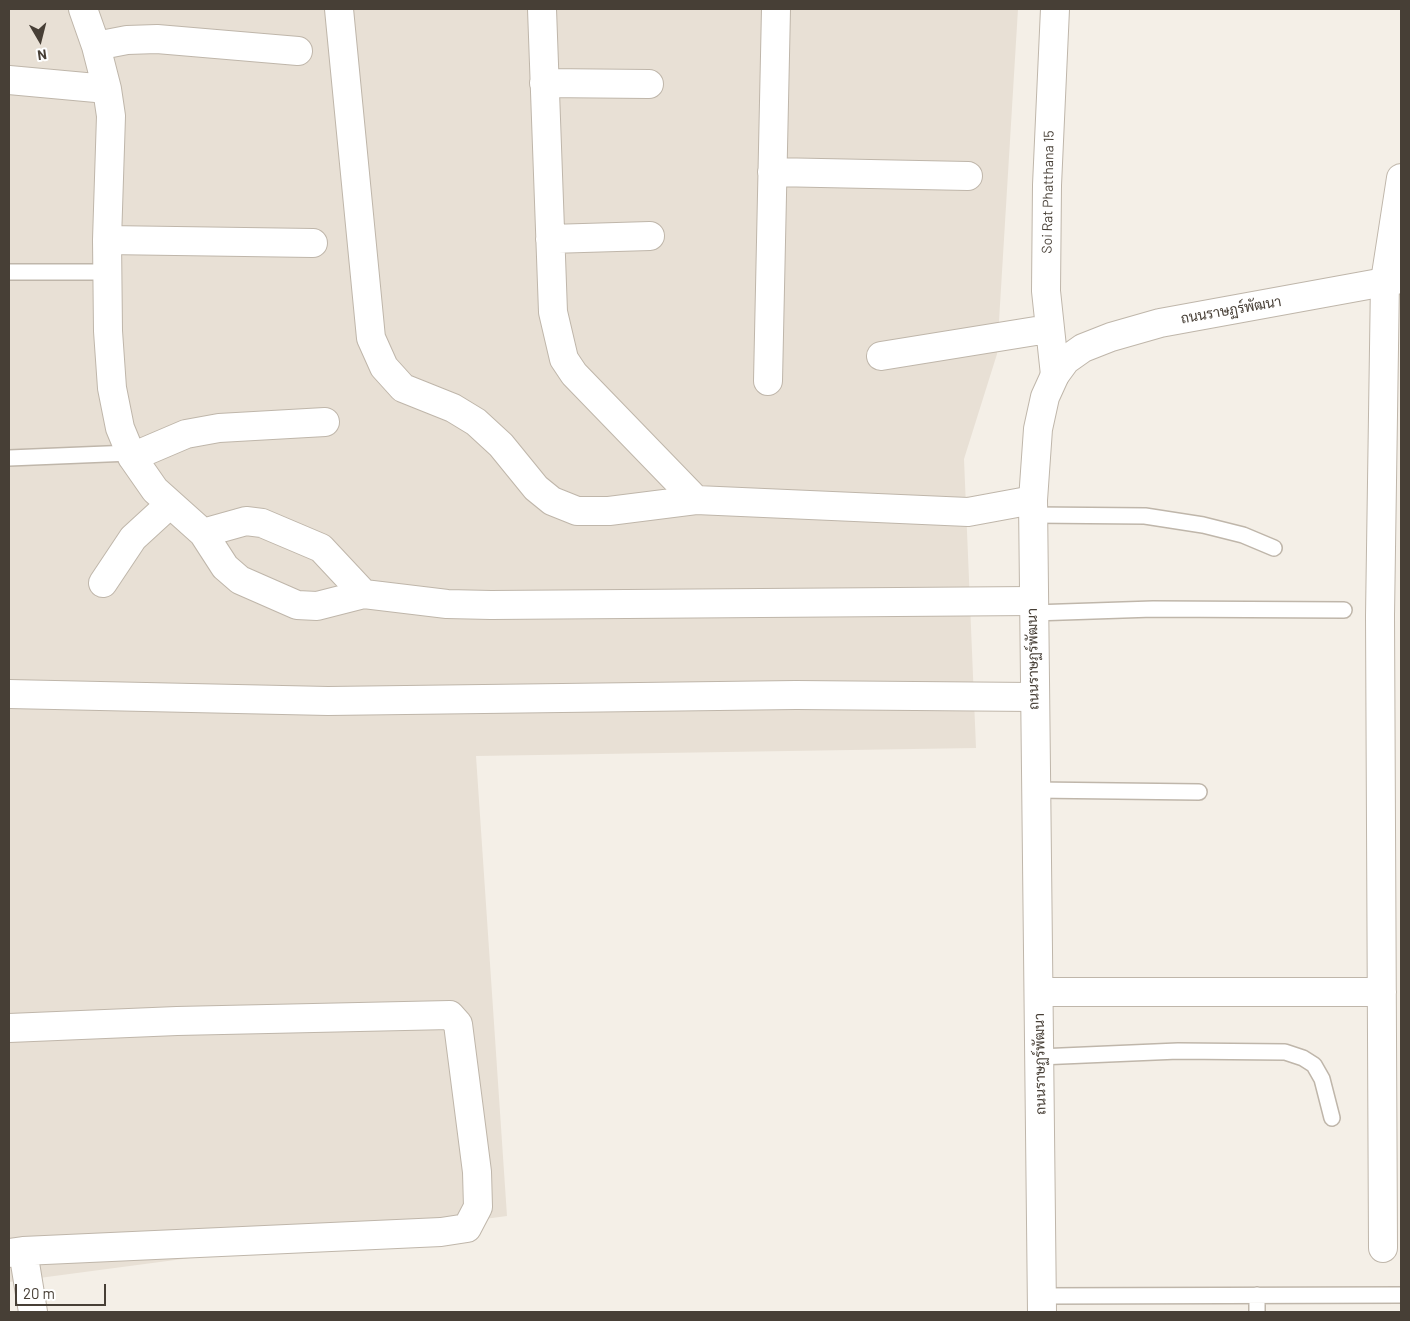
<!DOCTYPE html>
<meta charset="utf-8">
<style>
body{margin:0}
#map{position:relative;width:1410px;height:1321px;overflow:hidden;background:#f4efe7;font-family:Barlow,sans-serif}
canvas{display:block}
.frame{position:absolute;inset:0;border:10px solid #473f36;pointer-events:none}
.north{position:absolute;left:15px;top:15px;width:50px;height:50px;-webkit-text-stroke:4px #fff;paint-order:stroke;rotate:172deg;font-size:14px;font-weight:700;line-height:20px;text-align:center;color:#473f36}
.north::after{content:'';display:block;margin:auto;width:18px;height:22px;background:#473f36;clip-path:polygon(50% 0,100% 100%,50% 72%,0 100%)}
.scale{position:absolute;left:15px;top:1284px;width:91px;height:22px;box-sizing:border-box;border:2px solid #473f36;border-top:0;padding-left:6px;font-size:15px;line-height:18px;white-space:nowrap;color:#473f36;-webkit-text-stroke:4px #fff;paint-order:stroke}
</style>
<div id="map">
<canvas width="1410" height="1321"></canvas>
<div class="frame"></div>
<div class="north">N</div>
<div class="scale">20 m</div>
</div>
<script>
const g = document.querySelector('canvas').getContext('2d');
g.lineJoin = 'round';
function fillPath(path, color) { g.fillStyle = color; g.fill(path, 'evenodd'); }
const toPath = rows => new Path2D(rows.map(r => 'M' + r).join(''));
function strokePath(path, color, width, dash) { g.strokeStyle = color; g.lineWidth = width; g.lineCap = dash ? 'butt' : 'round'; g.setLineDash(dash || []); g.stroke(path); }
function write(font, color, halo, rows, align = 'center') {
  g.font = font + ' Barlow,Sarabun,sans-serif'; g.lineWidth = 4; g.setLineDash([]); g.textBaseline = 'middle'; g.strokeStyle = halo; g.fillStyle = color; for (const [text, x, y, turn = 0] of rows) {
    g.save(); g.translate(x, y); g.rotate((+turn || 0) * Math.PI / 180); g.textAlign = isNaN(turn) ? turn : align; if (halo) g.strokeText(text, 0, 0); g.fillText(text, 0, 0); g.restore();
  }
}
fillPath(toPath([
 [9,9,1018,9,997,354,964,459,976,748,476,756,507,1216,9,1282]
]), '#e8e0d5');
const service = toPath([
 [9,272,108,272],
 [9,458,131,453],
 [1033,515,1145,516,1203,525,1243,535,1274,548],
 [1033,613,1153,609,1344,610],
 [1035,790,1199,792],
 [1039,1057,1178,1051,1285,1052,1303,1058,1314,1065,1322,1079,1332,1118],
 [1257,1295,1257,1312],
 [1042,1296,1401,1295]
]);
const minor = toPath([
 [83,9,96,46,107,89,111,116,107,240,108,331,112,388,120,428,132,457,155,490,203,533,225,567,240,580,297,605,317,606,364,594,447,604,491,605,1033,601],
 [339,9,371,338,384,367,403,388,453,408,476,422,501,445,536,488,552,501,577,511,609,511,696,500,968,512,1033,500],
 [542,9,553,312,564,359,574,374,696,500],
 [1055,9,1047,185,1046,291,1055,375],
 [96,46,127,40,157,39,298,51],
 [9,80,107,89],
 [544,83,649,84],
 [772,172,968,176],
 [550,239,650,236],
 [107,240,313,243],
 [881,356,1048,329],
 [768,381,776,9],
 [132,457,186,434,219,428,325,422],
 [203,533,246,521,262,523,321,548,364,594],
 [103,583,133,538,169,505],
 [9,694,328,701,796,695,1034,697],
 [1039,992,1382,992],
 [9,1028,177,1021,450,1015,458,1024,477,1172,478,1207,467,1228,441,1232,23,1251],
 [1383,1248,1380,616,1385,281,1401,178],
 [9,1253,23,1251,33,1312]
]);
const tertiary = toPath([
 [1042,1312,1033,500,1038,429,1045,397,1055,375,1066,360,1083,348,1111,337,1160,323,1401,279]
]);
strokePath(service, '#bfb6aa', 18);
strokePath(minor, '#bfb6aa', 30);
strokePath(tertiary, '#bfb6aa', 30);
strokePath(service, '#fff', 15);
strokePath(minor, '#fff', 28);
strokePath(tertiary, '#fff', 28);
write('14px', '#473f36', '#fff', [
 ["Soi Rat Phatthana 15",1048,192,-89],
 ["ถนนราษฏร์พัฒนา",1231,310,-10],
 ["ถนนราษฏร์พัฒนา",1033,659,-91],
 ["ถนนราษฏร์พัฒนา",1040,1064,-91]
]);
</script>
